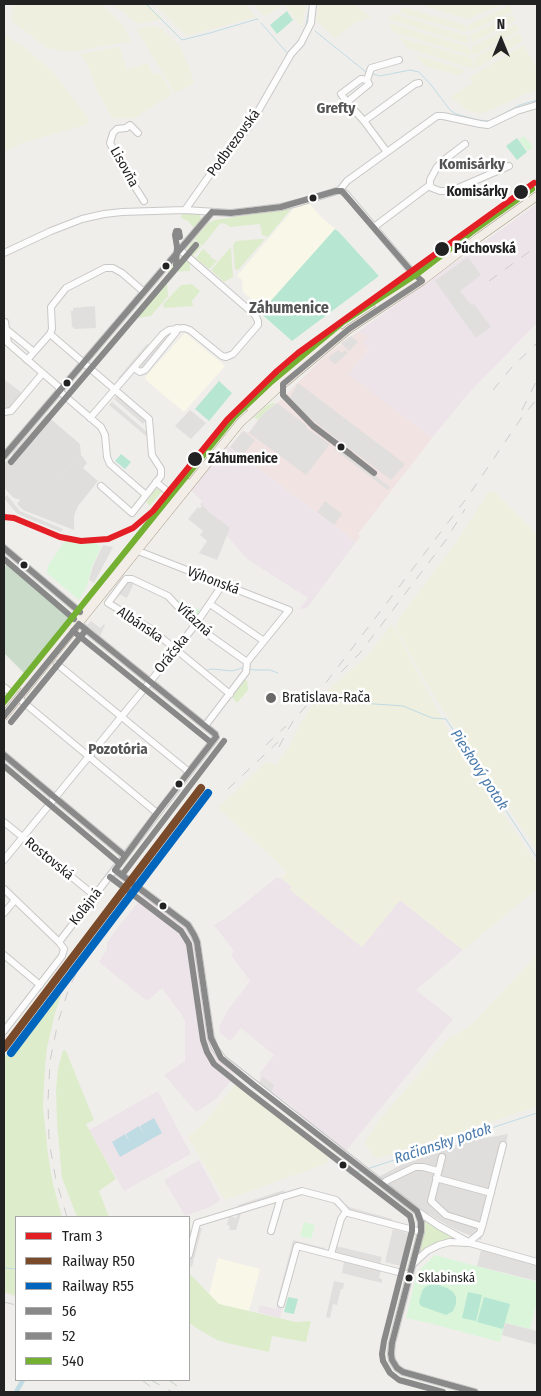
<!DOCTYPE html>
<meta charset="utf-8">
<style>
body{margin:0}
#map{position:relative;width:541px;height:1396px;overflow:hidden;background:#f0eeeb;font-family:"Fira Sans Condensed",sans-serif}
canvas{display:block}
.frame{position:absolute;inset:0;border:5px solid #222;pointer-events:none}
.legend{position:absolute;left:15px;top:1216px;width:175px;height:165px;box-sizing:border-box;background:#fff;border:1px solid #a7a7a7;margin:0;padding:6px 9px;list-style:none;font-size:15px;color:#222}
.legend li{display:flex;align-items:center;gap:10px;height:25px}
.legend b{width:25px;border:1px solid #a7a7a7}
.north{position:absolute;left:476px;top:15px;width:50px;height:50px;-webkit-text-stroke:4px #fff;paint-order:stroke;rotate:0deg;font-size:14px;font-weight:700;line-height:20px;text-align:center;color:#222}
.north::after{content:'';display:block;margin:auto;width:18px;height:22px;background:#222;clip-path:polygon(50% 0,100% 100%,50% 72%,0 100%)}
</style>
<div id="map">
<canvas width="541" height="1396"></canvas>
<div class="frame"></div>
<ul class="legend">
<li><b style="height:6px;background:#e31e24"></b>Tram 3</li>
<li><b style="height:6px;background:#7a4b2a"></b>Railway R50</li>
<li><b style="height:6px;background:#0065bd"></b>Railway R55</li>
<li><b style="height:6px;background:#898989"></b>56</li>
<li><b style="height:6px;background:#898989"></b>52</li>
<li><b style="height:6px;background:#74b032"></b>540</li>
</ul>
<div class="north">N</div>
</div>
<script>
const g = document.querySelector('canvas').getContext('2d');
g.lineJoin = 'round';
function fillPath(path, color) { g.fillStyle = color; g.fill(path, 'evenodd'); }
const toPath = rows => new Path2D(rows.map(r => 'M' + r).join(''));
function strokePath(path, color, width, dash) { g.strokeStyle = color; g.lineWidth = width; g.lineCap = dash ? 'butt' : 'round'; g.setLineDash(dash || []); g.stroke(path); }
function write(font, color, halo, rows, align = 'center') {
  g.font = font + ' "Fira Sans Condensed",sans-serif'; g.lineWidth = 5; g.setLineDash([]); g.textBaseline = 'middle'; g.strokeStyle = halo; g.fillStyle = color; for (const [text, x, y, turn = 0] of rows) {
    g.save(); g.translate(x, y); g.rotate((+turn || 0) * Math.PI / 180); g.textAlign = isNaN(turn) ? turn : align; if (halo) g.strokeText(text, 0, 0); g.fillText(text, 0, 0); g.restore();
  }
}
fillPath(toPath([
 [46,415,80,444,81,455,87,463,83,468,98,481,78,506,74,516,74,530,23,510,17,504,20,500,14,498,4,488,4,463,12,456,13,452],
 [508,1134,496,1188,481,1240,452,1228,424,1211,378,1177,403,1164,421,1156,469,1141]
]), '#dfdedc');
fillPath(toPath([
 [359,331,368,337,369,348,349,374,432,438,358,534,361,536,356,542,230,447,243,430,248,433,263,414,277,403,325,356]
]), '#f1e3e1');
fillPath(toPath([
 [537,204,537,323,467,395,432,438,348,374,369,349,363,343,368,337,359,331],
 [227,445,356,542,307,608,299,609,308,598,247,559,227,536,229,528,209,512,201,503,202,501,191,490],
 [276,878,281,878,292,887,290,889,362,947,400,900,463,950,416,990,453,1019,346,1151,302,1117,293,1107,259,1083,260,1073,274,1055,241,1028,230,1041,220,1033,219,1027,228,1010,250,981,231,955,234,951,214,925,226,918],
 [143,896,185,928,192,940,207,1042,214,1054,232,1071,235,1076,216,1099,196,1112,164,1075,185,1061,185,1020,181,1014,162,988,147,1001,99,962,107,949,107,943,115,931],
 [158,1091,191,1154,124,1191,89,1130],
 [199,1160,220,1199,219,1201,210,1207,185,1216,164,1180],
 [278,1303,283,1304,280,1318,258,1312,260,1305,276,1309]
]), '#ede4e9');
fillPath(toPath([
 [309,203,322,218,339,232,379,276,292,341,250,306,254,301,243,292,242,280,237,276,296,206],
 [185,333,225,366,184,412,147,381,145,377],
 [218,1258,260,1269,249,1311,218,1304,209,1294]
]), '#f8f7e8');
fillPath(toPath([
 [16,4,102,4,123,25,131,41,72,52,47,48,12,21,13,13,11,13],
 [113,4,148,4,164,19,138,24],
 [154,4,245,4,256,17,186,36],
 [253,4,283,4,268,15,263,15],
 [284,4,306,4,302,28],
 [318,4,342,4,345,6,346,4,355,4,371,17,357,22,335,38,316,20],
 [418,4,504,4,467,19],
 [510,5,512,12,469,32,468,25],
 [402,7,466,25,467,32,400,13],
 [394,14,468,36,469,44,387,19],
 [513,14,515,21,471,43,470,35],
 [389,23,470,47,472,56,393,32],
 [516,24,519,31,473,56,472,46],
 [154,26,161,28,179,45,191,72,194,83,175,93,136,29],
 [520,33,523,41,476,69,474,58],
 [4,35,23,46,52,71,89,119,86,125,25,142,4,152],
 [400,38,472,58,474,69,407,48],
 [524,45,537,69,537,89,486,112,479,114,467,110,450,97,473,83,470,77],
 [120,47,126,69,148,63,152,74,160,73,172,94,133,119,129,118,115,119,110,115,95,86,86,61,80,54],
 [414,55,463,69,464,72,459,75,427,67],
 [489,491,495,492,537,534,537,850,467,748,462,734,456,729,434,696,396,629,399,618,459,538],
 [392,624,453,739,537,864,537,889,463,950,400,900,362,947,290,890,292,887,281,878,287,873,277,862,218,808,267,761,276,765,290,746,297,730,315,701,368,655],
 [537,955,537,1107,376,1159,365,1143,367,1138,379,1121,448,1039,470,1026],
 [238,1081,326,1148,328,1163,225,1200,188,1137,205,1122]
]), '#efefdf');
fillPath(toPath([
 [537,184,537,187,461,241,453,247,451,244,520,194,521,195],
 [290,208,291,209,268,237,262,235,261,231,264,230,261,230,260,224,230,227,226,224,222,223,219,225,202,246,194,239,208,223,215,220],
 [182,214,199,214,201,218,201,221,196,226,193,227,188,221,181,218],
 [260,239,265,239,238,270,235,269,233,245,236,241],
 [193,240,201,247,192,257,187,249],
 [230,248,231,248,233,277,224,282,211,270],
 [203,249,211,256,210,257,217,261,209,269,198,260,196,262,194,260],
 [180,258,183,258,190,263,190,271,168,272,168,270,176,260],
 [167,283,168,296,151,316,132,319,136,314,136,311,147,298,150,301,157,292,157,288,160,284],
 [192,284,200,291,192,301,193,306,164,308,163,304,181,285],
 [273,403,276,403,263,414,258,420,254,417,266,406],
 [156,489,159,489,162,491,150,506,146,502,152,492],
 [244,679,247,681,248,690,237,703,232,697,232,694],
 [56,990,61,996,55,1013,47,1048,45,1066,43,1107,48,1155,53,1184,62,1217,16,1217,16,1296,4,1292,4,1059],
 [63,1050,66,1051,94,1120,86,1124,116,1179,99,1191,109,1217,77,1217,62,1178,57,1123,56,1089,58,1069],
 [425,1220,459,1240,417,1257,425,1228],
 [189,1273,219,1304,296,1322,311,1321,306,1342,272,1336,269,1352,227,1343,217,1340,198,1329,189,1323]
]), '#ddeccb');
fillPath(toPath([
 [7,564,31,585,34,581,67,609,69,618,24,673,4,653,4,567]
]), '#cadbca');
fillPath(toPath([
 [524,136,533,147,528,151,519,140],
 [66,539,84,542,95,542,101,547,92,566,87,586,79,600,47,573,48,566],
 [177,599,202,611,196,621,176,600],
 [304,1222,315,1225,311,1239,300,1236],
 [435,1255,537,1282,537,1301,530,1329,505,1323,500,1342,429,1323,406,1318,417,1273]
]), '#daf5da');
fillPath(toPath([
 [287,11,293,20,277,34,270,25],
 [517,138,527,152,517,160,506,146],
 [335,229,339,232,379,276,292,341,260,313],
 [219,381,232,393,209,421,195,409],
 [121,454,131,462,125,469,115,461],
 [431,1284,439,1285,447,1288,453,1292,456,1297,456,1304,453,1311,446,1315,421,1306,419,1302,422,1291,425,1287],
 [468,1292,482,1295,476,1321,462,1318],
 [288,1297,298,1299,294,1314,284,1312],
 [484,1297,510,1304,503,1329,477,1322]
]), '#b7e6d2');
fillPath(toPath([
 [468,257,481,275,460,291,471,305,474,304,491,327,476,338,435,281],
 [95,306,96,328,74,329,74,328,72,327,71,311,73,311,73,308],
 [164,335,169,340,144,369,139,364],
 [351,336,358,342,349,351,341,343],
 [147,344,150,346,121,381,118,378],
 [338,350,342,353,345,350,348,353,335,364,328,358],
 [5,380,22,393,10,409,4,409,4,382],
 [298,383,405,464,391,480,307,416,290,397],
 [118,394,147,419,143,424,114,399],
 [112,402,148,433,146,436,109,405],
 [277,403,307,426,306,428,330,444,306,475,249,433,263,414],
 [190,410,206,423,191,439,175,426],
 [243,431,255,440,242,456,230,447],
 [336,447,390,487,388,490,334,449],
 [78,453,80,456,59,480,57,477],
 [7,495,20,511,63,529,61,532,18,514,12,508,4,498],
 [325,501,342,514,334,525,317,512],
 [201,503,209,512,230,528,217,560,199,553,207,541,200,535,203,531,188,519,198,507,200,508,202,506,200,504],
 [103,545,113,547,94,583,89,580,93,566],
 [128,580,134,583,127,598,117,593],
 [91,621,100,628,104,624,105,625,100,636,87,625],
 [263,1077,274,1085,271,1093,259,1083],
 [284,1190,285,1193,239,1208,238,1205],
 [346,1204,349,1207,392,1219,391,1222,348,1210,346,1207],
 [238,1213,241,1214,236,1230,229,1230,230,1226,227,1225,229,1216,236,1218],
 [198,1227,202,1228,192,1267,189,1266,189,1236,190,1230,194,1230],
 [393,1229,410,1234,401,1266,385,1262],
 [293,1240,325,1248,324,1251,295,1244,280,1303,277,1302],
 [336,1246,382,1257,380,1265,334,1254],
 [481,1250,537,1265,537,1281,477,1266],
 [344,1261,381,1270,379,1278,382,1279,382,1283,342,1273],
 [334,1281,344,1283,343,1289,341,1289,337,1305,333,1304,330,1318,326,1317],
 [505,1323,537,1331,537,1345,502,1335]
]), '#e0dfde');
fillPath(toPath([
 [154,1118,162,1133,120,1157,112,1142,125,1134,130,1143,126,1134,139,1126,145,1136,140,1126]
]), '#bfdbe3');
strokePath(toPath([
 [146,4,182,40,210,33,257,19,258,20],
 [261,23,288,54],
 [306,25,309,9],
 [315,31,366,72],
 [373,74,380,76,410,70,419,72,432,86,450,110,456,114,478,120,489,121,520,105,537,100],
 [248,669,255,670,270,670,278,673],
 [207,670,213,669,232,671,242,668],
 [315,701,321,703,327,703,346,699,361,703,403,706,432,718,446,719,537,858],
 [367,1169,537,1113],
 [349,1174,361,1171],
 [4,1268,16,1269]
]), '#bfdbe3', 1);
strokePath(toPath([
 [16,1392,23,1380]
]), '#bfdbe3', 4.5);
const minor = toPath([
 [367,80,371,68,399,60],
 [347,102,341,94,361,79,367,80,369,84,347,102,364,121],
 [138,133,130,125,126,128,117,129,113,133,110,143,126,173,144,201],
 [387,152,364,121,415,84,419,83],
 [430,185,430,180,437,167,444,160,465,144],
 [340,190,346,194,412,272,417,276],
 [185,210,221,159,249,127,291,54,301,43,311,23,313,4],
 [374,227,430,185,432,188,440,191,451,191,509,166],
 [4,253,51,231,82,219,104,214,122,212,185,210,231,213,281,207,301,202,340,190,347,181,437,116,443,116,480,124,488,125,517,111,537,105],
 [5,322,8,343,61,389],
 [6,329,34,352,27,360],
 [50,334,149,419,152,455,161,469,161,476,132,513,101,486],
 [50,334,52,329,51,307,66,288,105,268,113,268,122,273,144,292],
 [34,352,50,334],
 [134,368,140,372,145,370,176,332,177,328],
 [59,391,101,427,105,435,107,457,110,464,146,495],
 [4,412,11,411,42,374],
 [90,418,163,334,169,330,184,328,190,330,222,356,226,357,233,354,258,325,258,321,255,315,180,250],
 [4,456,212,212],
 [156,482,173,496,175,500],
 [4,548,80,612],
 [133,549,289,610,247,662,246,672,205,726],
 [210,604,264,641],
 [57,664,189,772],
 [4,687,10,692],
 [230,694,151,629,108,603,126,579,132,579,168,596,195,625,247,662],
 [22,701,157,813],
 [4,755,125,856],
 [4,822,95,896],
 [4,860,176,650,195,625,223,584],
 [115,870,188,925,194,935,197,942,211,1038,215,1048,223,1059,417,1211,439,1226,470,1243,537,1262],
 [4,889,59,942,64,949,62,956,4,1031],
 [4,913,15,900],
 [59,942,216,737,215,734,79,624],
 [4,955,40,985],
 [442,1157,431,1201,446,1215,481,1226,481,1230,480,1233,469,1242],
 [436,1178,491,1193],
 [384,1184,386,1181,415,1167,423,1167,438,1171],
 [418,1212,421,1222,421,1232,392,1343,391,1354,392,1360,397,1368,403,1372,475,1392],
 [482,1227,503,1145],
 [271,1231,281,1197],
 [331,1254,341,1219,346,1211],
 [189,1255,197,1223,302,1191,336,1200,348,1213,421,1232],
 [414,1263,427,1251,439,1245,450,1242,467,1243],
 [281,1304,297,1246,410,1275]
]);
const major = toPath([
 [378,303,457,248],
 [250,407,266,391,312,351,338,331],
 [23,685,130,549,186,482],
 [4,716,240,423,276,390,349,329,422,281,478,238,537,196]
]);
strokePath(minor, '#c9c8c7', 8);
strokePath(major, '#a79c86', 9);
strokePath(minor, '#fdfcfc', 6);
strokePath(major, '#f3ede7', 8);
strokePath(toPath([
 [520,190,537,178]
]), '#ccc', 1);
strokePath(toPath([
 [489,281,537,246],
 [493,390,512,367,537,343],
 [522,410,537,380],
 [341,672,360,653,446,540,465,509],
 [266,745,286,726],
 [279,747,287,731,294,720,325,684,469,495,522,417,537,399],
 [228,789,278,742],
 [117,909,152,858],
 [67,1217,56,1180,49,1141,48,1101,50,1061,58,1022,69,988,86,954,106,923],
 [4,1302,16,1305],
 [142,1380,157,1392],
 [151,1380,172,1392],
 [169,1380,185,1392]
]), '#ccc', 1, [10, 10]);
strokePath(toPath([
 [212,212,231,213,281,207,336,191,342,191,412,272,422,281,349,329,283,384,283,395,313,426,350,454],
 [341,447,374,473],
 [4,456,212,212],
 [4,548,80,612],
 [79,624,215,734,216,737],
 [4,716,79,624],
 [4,755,125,856],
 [115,870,188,925,194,935,197,942,211,1038,221,1058,254,1085,417,1211,421,1222,421,1232,392,1343,391,1354,392,1360,397,1368,403,1372,475,1392],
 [115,870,157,813,216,737]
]), '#898989', 6);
strokePath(toPath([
 [176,265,177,247,175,235,176,231,179,231,180,237],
 [11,462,196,245],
 [4,559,74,619],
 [73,631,208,740],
 [11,722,86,630],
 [4,766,119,863],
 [122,875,224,741],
 [110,877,181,931,186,939,189,944,203,1040,207,1052,214,1064,249,1092,410,1216,412,1224,412,1231,384,1341,382,1354,383,1361,390,1373,399,1380,443,1392]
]), '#898989', 6);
strokePath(toPath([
 [4,702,234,417,270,383,343,322,417,274,473,231,532,189]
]), '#74b032', 6);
strokePath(toPath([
 [4,1048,201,788]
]), '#7a4b2a', 8);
strokePath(toPath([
 [11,1053,208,793]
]), '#0065bd', 8);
strokePath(toPath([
 [4,517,14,518,60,537,81,541,108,539,133,528,153,511,227,420,277,371,298,353,534,183]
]), '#e31e24', 6);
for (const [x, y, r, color] of [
 [521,192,8,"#222"],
 [313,198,4.5,"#222"],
 [442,249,8,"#222"],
 [166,266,4.5,"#222"],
 [67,383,4.5,"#222"],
 [341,447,4.5,"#222"],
 [195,459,8,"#222"],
 [24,565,4.5,"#222"],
 [271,698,6,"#6a6968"],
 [179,784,4.5,"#222"],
 [163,906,4.5,"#222"],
 [343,1165,4.5,"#222"],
 [409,1278,4.5,"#222"]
]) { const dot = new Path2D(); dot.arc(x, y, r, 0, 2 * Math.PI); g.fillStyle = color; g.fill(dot); strokePath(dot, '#fff', 2); }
write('13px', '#222', '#fff', [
 ["Sklabinská",418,1278]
], 'left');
write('14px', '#222', '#fff', [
 ["Podbrezovská",234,143,-54],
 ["Lisovňa",124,167,61],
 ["Výhonská",213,581,21],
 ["Víťazná",194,620,42],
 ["Albánska",140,625,34],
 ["Oráčska",172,654,-51],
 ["Rostovská",49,859,39],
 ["Koľajná",86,907,-52]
]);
write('bold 14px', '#222', '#fff', [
 ["Komisárky",508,192,"right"],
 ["Púchovská",454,249],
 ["Záhumenice",208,459]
], 'left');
write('14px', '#222', '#fff', [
 ["Bratislava-Rača",282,698]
], 'left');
write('bold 15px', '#555', '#fff', [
 ["Grefty",336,109],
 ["Komisárky",472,165],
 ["Pozotória",118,750]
]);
write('italic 15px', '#4a7aab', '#fff', [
 ["Pieskový potok",479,770,57],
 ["Račiansky potok",443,1144,-18]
]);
write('bold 16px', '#555', '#fff', [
 ["Záhumenice",289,309]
]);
</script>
